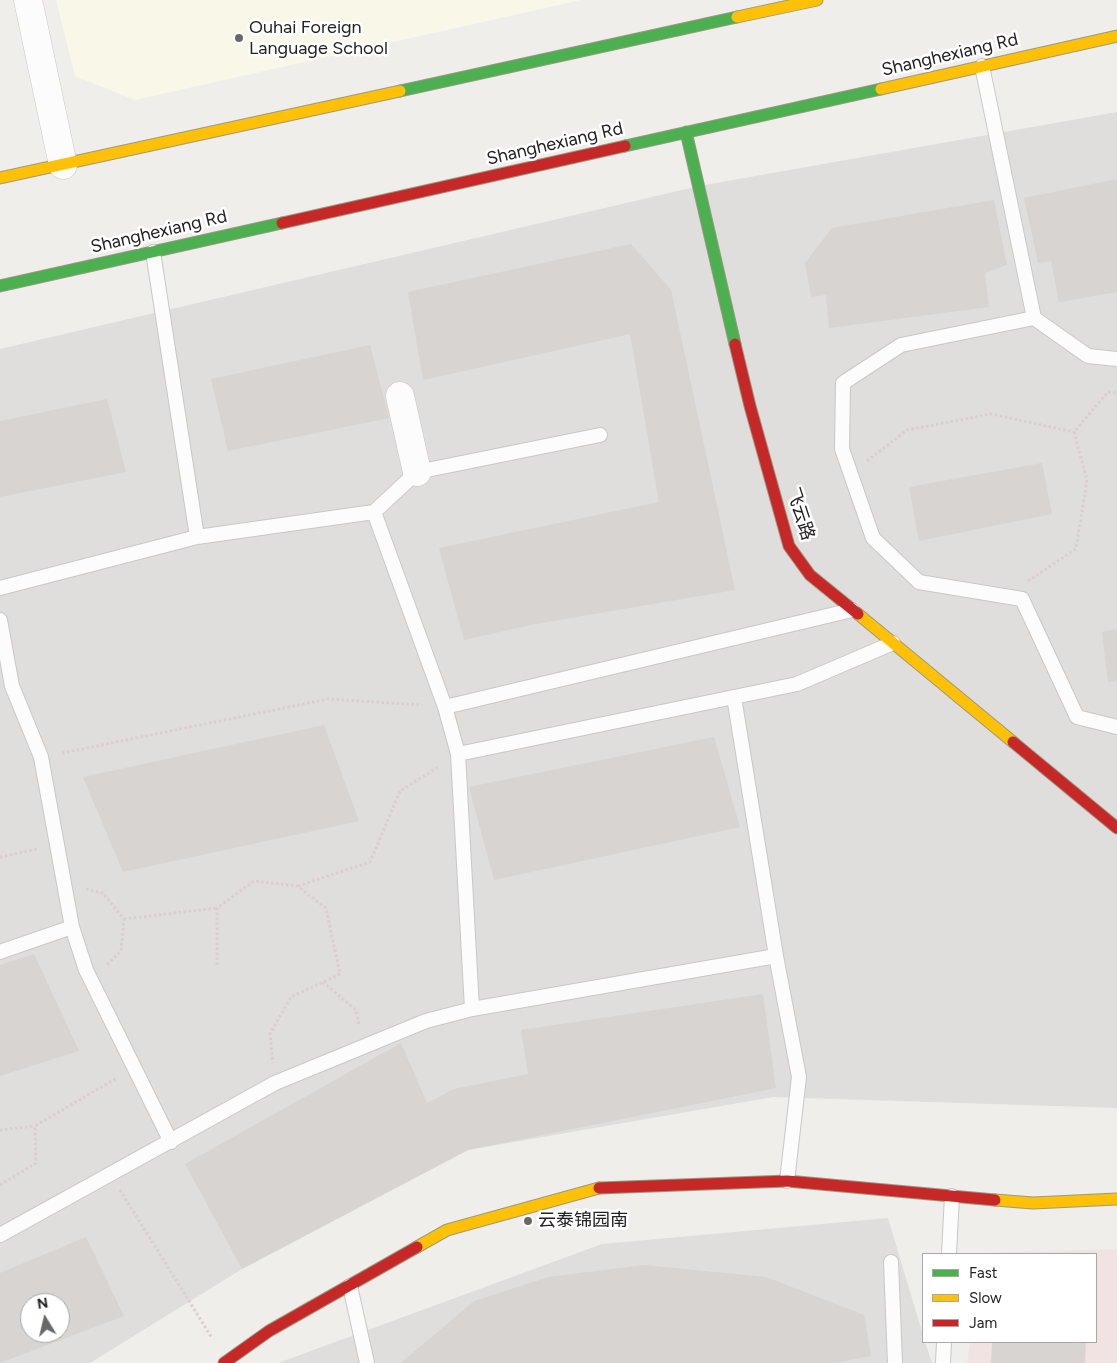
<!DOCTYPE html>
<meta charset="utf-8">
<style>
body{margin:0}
#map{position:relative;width:1117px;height:1363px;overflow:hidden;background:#f0eeeb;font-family:Figtree,sans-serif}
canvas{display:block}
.legend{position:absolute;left:922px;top:1253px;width:175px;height:90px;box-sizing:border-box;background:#fff;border:1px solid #a7a7a7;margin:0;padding:6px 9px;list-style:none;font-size:15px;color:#222}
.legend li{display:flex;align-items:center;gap:10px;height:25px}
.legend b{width:25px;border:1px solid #a7a7a7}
.north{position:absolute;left:20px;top:1293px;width:50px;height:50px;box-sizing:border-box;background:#fff;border:1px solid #a7a7a7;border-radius:50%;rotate:351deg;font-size:14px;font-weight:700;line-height:20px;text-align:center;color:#222}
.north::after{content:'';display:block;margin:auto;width:18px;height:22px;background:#6a6968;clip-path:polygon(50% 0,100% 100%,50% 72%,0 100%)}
</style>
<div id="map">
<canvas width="1117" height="1363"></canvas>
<ul class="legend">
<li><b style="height:6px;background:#4caf50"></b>Fast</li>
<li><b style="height:6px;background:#ffc107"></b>Slow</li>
<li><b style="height:6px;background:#c62828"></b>Jam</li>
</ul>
<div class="north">N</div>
</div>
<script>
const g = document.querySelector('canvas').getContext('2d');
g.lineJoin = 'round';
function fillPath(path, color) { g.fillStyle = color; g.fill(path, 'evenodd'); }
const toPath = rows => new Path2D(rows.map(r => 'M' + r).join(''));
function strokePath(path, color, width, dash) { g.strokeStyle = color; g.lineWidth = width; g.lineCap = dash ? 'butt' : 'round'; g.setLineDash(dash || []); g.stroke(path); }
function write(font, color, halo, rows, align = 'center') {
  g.font = font + ' Figtree,"Noto Sans SC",sans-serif'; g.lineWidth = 5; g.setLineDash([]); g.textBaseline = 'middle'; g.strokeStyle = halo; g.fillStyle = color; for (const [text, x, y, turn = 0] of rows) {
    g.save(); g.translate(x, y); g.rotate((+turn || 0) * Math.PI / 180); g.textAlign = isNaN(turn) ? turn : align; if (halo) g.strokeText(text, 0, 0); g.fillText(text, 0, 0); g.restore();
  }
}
fillPath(toPath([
 [1117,112,1117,1108,773,1097,468,1150,242,1269,90,1363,0,1363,0,349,699,186],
 [30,1303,60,1303,60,1333,30,1333],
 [888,1218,923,1335,923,1342,925,1342,932,1363,278,1363,602,1244]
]), '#dfdedc');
fillPath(toPath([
 [1117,1249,1117,1363,967,1363,970,1342,1096,1342,1096,1254,980,1253]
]), '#f1e3e1');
fillPath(toPath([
 [56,0,581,0,135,100,75,76]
]), '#f8f7e8');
fillPath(toPath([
 [1117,179,1117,292,1059,302,1051,261,1038,263,1024,198],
 [994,200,1007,265,985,273,989,307,829,328,826,295,811,297,805,263,832,228],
 [631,244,671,290,735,590,535,624,464,640,439,548,659,502,630,334,423,380,408,292],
 [370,345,389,418,228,451,211,379],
 [107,399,126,472,0,497,0,421],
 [1042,463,1052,514,919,541,909,487],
 [1117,629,1117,681,1108,682,1102,632],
 [324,725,359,821,123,872,83,777],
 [714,737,740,827,494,880,469,787],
 [34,954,79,1051,0,1076,0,965],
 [763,994,776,1088,468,1150,242,1269,185,1164,401,1043,427,1103,454,1089,528,1074,521,1030],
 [86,1237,124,1316,0,1363,0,1273],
 [30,1303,60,1303,60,1333,30,1333],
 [644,1265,766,1277,864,1315,871,1356,835,1363,401,1363,474,1301,549,1277],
 [992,1342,1086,1342,1085,1363,991,1363]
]), '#d7d4d2');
const lane = toPath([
 [982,66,1034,318,1088,356,1117,359],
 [153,252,197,537],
 [1034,318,901,345,843,383,842,449,873,538,919,582,1022,599,1077,717,1117,727],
 [374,512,445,707,458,754,472,1009],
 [0,588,197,537,374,512,417,472,600,435],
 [0,620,12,686,41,757,72,927,86,970,171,1142],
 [734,697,776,956,799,1077,787,1181],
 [445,707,852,610],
 [458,754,797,684,893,643],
 [0,952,72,927],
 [0,1235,275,1083,426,1021,472,1009,776,956],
 [949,1254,952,1196],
 [891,1262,895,1363],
 [350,1286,367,1363],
 [943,1363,944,1342]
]);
const street = toPath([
 [28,0,63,165],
 [400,396,417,472]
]);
const fast = toPath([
 [400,91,737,17],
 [686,132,735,344],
 [625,146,881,89],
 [0,286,282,223]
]);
const slow = toPath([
 [737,17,817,0],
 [881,89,1117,36],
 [0,178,400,91],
 [858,614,1013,742],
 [995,1200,1033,1203,1117,1199],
 [417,1247,447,1230,599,1188]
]);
const jam = toPath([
 [282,223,625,146],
 [735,344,750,406,789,546,810,575,858,614],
 [1013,742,1117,828],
 [599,1188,787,1181,995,1200],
 [224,1363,269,1331,417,1247]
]);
strokePath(lane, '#c9c8c7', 16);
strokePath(street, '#c9c8c7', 29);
strokePath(fast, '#999a82', 13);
strokePath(slow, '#999a82', 13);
strokePath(jam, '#999a82', 13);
strokePath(toPath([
 [867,461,907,430,991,414,1074,432],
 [1028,581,1076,549,1087,480,1074,432,1108,392,1117,393],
 [62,753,328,699,422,705],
 [0,857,38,849],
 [298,886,370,862,400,791,438,767],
 [86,889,103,893,124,919,121,951,106,966],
 [124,919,217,908],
 [217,965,217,908,254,881,297,886,326,908,340,974,291,997,270,1034,273,1063],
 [323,982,356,1010,359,1026],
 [0,1130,35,1126],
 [0,1185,36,1163,35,1126,117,1078],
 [120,1190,212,1338]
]), '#dccecd', 3, [2.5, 2.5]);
strokePath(lane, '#fdfcfc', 14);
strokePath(street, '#fdfcfc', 28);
strokePath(fast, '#4caf50', 11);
strokePath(slow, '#ffc107', 11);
strokePath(jam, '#c62828', 11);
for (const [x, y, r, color] of [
 [239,38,5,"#6a6968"],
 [528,1221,5,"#6a6968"]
]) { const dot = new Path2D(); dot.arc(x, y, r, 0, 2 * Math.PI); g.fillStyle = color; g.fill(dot); strokePath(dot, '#fff', 2); }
write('18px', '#222', '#fff', [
 ["Ouhai Foreign",249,28],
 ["Language School",249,49],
 ["云泰锦园南",538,1221]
], 'left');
write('18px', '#222', '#fff', [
 ["Shanghexiang Rd",950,55,-13],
 ["Shanghexiang Rd",555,144,-13],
 ["Shanghexiang Rd",159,232,-13],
 ["飞云路",800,514,72]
]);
</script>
